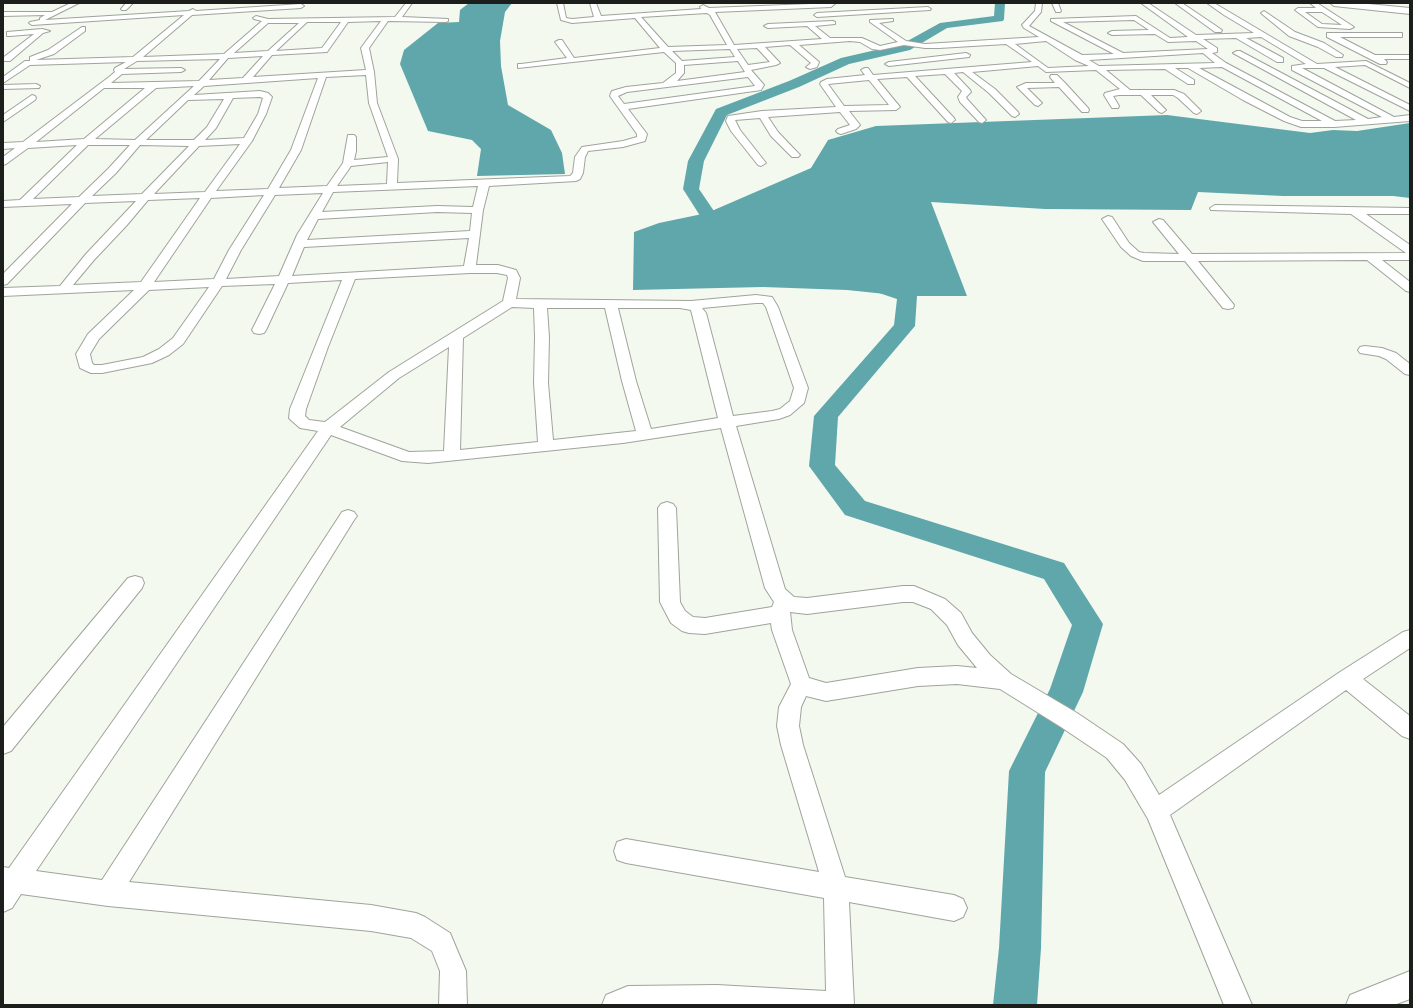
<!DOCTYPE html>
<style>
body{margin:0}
#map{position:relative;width:1413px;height:1008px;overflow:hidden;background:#f3f9ef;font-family:"Fira Sans",sans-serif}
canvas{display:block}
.frame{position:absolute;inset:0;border:4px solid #1c1e1b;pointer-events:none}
</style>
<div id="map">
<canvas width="1413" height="1008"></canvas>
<div class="frame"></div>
</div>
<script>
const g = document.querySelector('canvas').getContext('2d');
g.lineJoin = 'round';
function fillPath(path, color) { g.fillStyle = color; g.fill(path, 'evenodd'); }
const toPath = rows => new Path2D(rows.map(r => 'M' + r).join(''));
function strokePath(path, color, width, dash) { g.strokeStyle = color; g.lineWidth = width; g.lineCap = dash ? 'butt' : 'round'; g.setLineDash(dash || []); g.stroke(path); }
fillPath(toPath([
 [469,3,512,3,505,12,500,41,501,66,508,105,551,130,562,153,565,174,477,176,481,149,472,140,428,131,400,64,404,50,438,23,459,22,460,10],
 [1167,115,1310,133,1333,130,1357,131,1410,123,1410,198,1393,196,1283,196,1198,192,1191,210,1045,209,931,202,967,296,905,296,847,290,763,287,633,290,634,232,659,223,707,213,811,168,828,140,876,126]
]), '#60a7ab');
fillPath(toPath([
 [995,3,1005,3,1004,19,1003,21,947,28,910,50,849,64,799,87,727,115,704,161,699,189,716,214,745,227,748,231,745,235,739,236,704,222,683,189,688,161,716,109,789,81,841,58,902,44,940,23,994,16,995,3],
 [871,278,914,292,917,296,915,326,838,417,835,465,865,501,1064,563,1103,624,1083,692,1045,772,1041,948,1037,1005,993,1005,999,948,1009,771,1050,689,1072,625,1044,579,845,515,809,466,814,416,894,325,897,299,864,288,861,284,864,280,871,278]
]), '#60a7ab');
const minor = toPath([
 [71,3,79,3,45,20,189,11,193,9,196,11,301,4,304,6,301,8,192,15,143,57,224,54,262,21,254,19,253,18,256,16,268,19,395,17,406,3,412,3,402,17,448,19,448,21,446,22,388,21,369,48,374,72,377,103,398,159,397,183,570,176,573,173,575,157,582,147,623,141,637,137,637,134,610,96,611,93,612,91,626,87,663,83,676,73,676,63,664,52,518,68,518,64,521,64,567,58,555,42,559,40,562,40,574,58,660,48,635,18,572,23,561,20,557,3,563,3,566,18,572,19,594,17,590,3,596,3,601,16,701,9,700,7,703,5,709,8,836,3,831,7,715,12,734,45,822,39,807,26,768,28,764,26,768,24,833,21,835,22,835,24,815,26,830,38,862,38,880,46,898,42,870,22,870,20,893,19,893,21,879,23,906,41,925,44,1039,37,1024,28,1022,25,1035,11,1036,3,1042,3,1041,12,1029,26,1082,55,1114,54,1051,21,1051,19,1136,16,1170,38,1188,37,1141,3,1148,3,1196,35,1254,33,1224,15,1207,3,1214,3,1317,64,1366,61,1410,83,1410,88,1365,65,1335,67,1410,105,1410,111,1324,68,1302,68,1394,117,1410,115,1410,121,1334,127,1301,127,1284,121,1243,100,1188,68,1175,68,1194,80,1194,84,1188,84,1165,69,1106,70,1130,90,1174,90,1184,94,1201,111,1197,114,1194,113,1178,98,1173,95,1151,95,1166,110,1162,113,1159,112,1141,95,1119,95,1113,96,1119,106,1118,108,1112,108,1104,95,1105,93,1120,89,1096,70,1046,72,1038,66,972,72,995,89,1018,112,1019,114,1015,117,1012,116,989,93,963,72,954,73,970,90,971,92,966,97,967,99,986,120,982,123,979,122,960,102,958,97,962,91,945,74,915,76,954,118,955,120,951,123,948,122,907,77,877,79,900,107,896,110,849,111,860,125,856,129,841,134,838,133,836,131,838,129,850,125,840,112,768,117,778,132,798,153,800,155,798,157,792,157,771,136,760,118,735,120,740,130,766,163,761,166,758,165,731,131,726,121,728,116,762,111,836,107,820,84,821,82,827,79,865,75,861,70,865,68,868,68,873,75,1032,62,1006,44,939,48,925,48,904,45,880,50,872,49,860,42,850,41,799,45,819,62,817,67,810,69,806,67,811,63,790,45,765,47,780,63,776,65,751,70,764,85,761,90,628,109,647,134,645,141,623,147,588,151,585,157,583,173,580,179,576,181,489,186,483,210,476,265,498,265,516,270,520,278,516,299,691,301,756,295,772,297,778,307,808,388,804,403,790,415,779,419,736,426,785,589,794,597,807,598,903,586,914,586,945,599,961,613,972,633,990,655,1011,674,1077,713,1123,744,1141,764,1159,795,1340,672,1403,632,1410,630,1410,648,1363,679,1410,716,1410,739,1402,736,1346,690,1170,815,1252,1005,1224,1005,1148,819,1125,780,1107,758,1061,727,1000,689,957,684,918,686,826,701,806,696,801,707,799,726,803,745,845,877,954,895,963,899,967,908,963,917,954,921,849,902,854,1005,602,1005,606,995,628,986,717,985,826,991,824,898,626,863,617,860,614,851,617,842,626,839,819,872,781,745,777,726,779,707,791,684,772,630,771,623,705,634,689,633,682,631,671,623,660,602,658,508,661,504,667,502,673,504,676,508,680,602,685,611,693,617,705,618,772,607,774,602,765,588,721,428,623,443,428,463,402,461,331,435,36,871,102,880,342,512,348,510,354,512,357,516,354,520,129,882,371,905,416,913,425,917,450,933,466,971,467,1005,439,1005,440,971,432,951,411,938,371,931,108,906,21,894,12,908,3,912,3,867,9,868,318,431,300,428,292,421,289,418,290,409,342,280,288,283,266,330,264,333,259,334,254,333,252,330,275,284,222,286,183,344,169,355,152,363,102,373,91,373,80,368,76,354,88,334,134,290,3,296,3,288,60,286,86,254,136,201,85,203,7,284,3,285,3,274,72,204,3,207,3,201,20,200,77,145,28,148,6,164,3,165,3,157,15,148,3,149,3,143,23,142,109,77,115,72,114,70,115,68,126,62,30,65,3,83,3,77,25,61,30,61,30,57,48,50,82,27,85,27,85,31,54,54,36,60,133,57,184,15,32,25,29,23,30,22,40,20,40,18,45,15,3,16,3,12,52,12,71,3],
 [707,13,710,15,727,45,668,47,641,17,707,13],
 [1134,20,1149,30,1112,31,1108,33,1112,35,1155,34,1168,42,1196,41,1208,49,1123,53,1063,22,1134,20],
 [381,21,361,48,366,70,253,77,272,55,327,52,348,22,381,21],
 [307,22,341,22,322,48,276,51,307,22],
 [268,23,299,23,268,51,234,53,268,23],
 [1261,37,1306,64,1292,66,1292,70,1382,117,1368,119,1240,51,1237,51,1233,53,1356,120,1335,121,1226,63,1212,53,1217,52,1217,48,1203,39,1236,38,1277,62,1283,62,1283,58,1246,38,1261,37],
 [1046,41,1075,60,1089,66,1048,68,1015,44,1046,41],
 [757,48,770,62,748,65,737,49,757,48],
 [730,49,735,57,682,61,672,51,730,49],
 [1203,53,1215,63,1099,66,1089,60,1203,53],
 [263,56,243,78,209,80,228,58,263,56],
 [220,59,199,81,111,83,122,74,181,72,185,70,181,68,124,69,137,61,220,59],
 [738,61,745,72,677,81,684,73,684,65,738,61],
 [1222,67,1322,121,1302,121,1290,117,1199,68,1222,67],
 [366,75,369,103,388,157,354,160,356,151,356,137,354,135,348,135,343,163,327,186,279,188,301,150,326,77,366,75],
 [748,77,755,86,624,104,618,96,627,92,748,77],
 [318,78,291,150,268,189,216,191,252,141,266,114,272,97,268,93,260,91,194,95,204,86,318,78],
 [869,80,889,105,844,106,828,84,869,80],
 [194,86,135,140,95,139,156,88,194,86],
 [104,88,145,88,84,139,36,142,104,88],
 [260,97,263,98,258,114,244,138,205,140,216,128,233,98,260,97],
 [224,99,207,127,194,140,146,140,188,100,224,99],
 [240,144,205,192,154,194,199,146,240,144],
 [88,145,130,145,108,169,79,197,33,199,88,145],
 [140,145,189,146,142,194,92,196,116,173,140,145],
 [388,162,387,184,337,186,351,166,388,162],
 [478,186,473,207,437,206,322,212,333,192,478,186],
 [323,193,297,235,279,276,226,279,241,250,275,195,323,193],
 [264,195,229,250,214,279,154,282,211,198,264,195],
 [200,198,141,282,73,285,94,260,127,225,148,200,200,198],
 [437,212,472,213,470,231,307,240,318,219,437,212],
 [469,238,464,266,292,276,304,247,469,238],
 [470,273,497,273,507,275,508,278,503,301,389,372,325,422,309,420,305,416,306,409,328,347,355,279,470,273],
 [209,287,173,338,159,349,143,357,102,365,94,365,92,363,90,354,99,339,149,290,209,287],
 [756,303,763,303,766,307,794,388,790,401,780,409,772,411,733,416,706,313,702,308,756,303],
 [512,307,534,308,535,337,534,383,538,442,460,450,463,338,512,307],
 [547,308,605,308,622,381,636,431,553,440,548,383,549,337,547,308],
 [618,308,680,308,691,310,718,418,651,429,636,381,618,308],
 [449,347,444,451,409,452,340,427,399,378,449,347],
 [903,602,913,602,931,609,947,625,958,645,977,668,957,666,918,668,826,683,809,678,792,630,790,612,807,614,903,602],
 [126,3,133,3,126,10,122,10,121,9,126,3],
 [1052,3,1058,3,1061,11,1060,12,1056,12,1052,3],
 [1175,3,1182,3,1222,30,1221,32,1215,32,1175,3],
 [1310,3,1317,3,1354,27,1350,29,1318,27,1295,10,1298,8,1316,8,1310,3],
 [1305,12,1322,12,1342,25,1322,24,1305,12],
 [928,7,931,9,930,10,817,17,814,15,817,13,928,7],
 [1264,11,1295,32,1324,43,1343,55,1342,57,1336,57,1318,47,1289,36,1262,14,1261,13,1264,11],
 [42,29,50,31,43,33,10,61,4,61,4,57,34,34,10,36,7,36,7,32,42,29],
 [1327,33,1402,33,1402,37,1340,37,1375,55,1410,55,1410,59,1384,59,1387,62,1386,64,1380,64,1327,37,1327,33],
 [966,53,970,55,969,57,889,66,885,64,889,62,966,53],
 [1051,75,1057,75,1065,83,1088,108,1089,110,1088,112,1082,112,1059,87,1027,88,1042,103,1038,106,1035,105,1017,87,1026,83,1055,83,1050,77,1051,75],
 [36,84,40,86,39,88,3,89,3,85,36,84],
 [32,95,35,96,36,98,35,100,3,122,3,115,32,95],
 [1215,205,1410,208,1410,214,1366,214,1410,245,1410,260,1382,260,1410,282,1410,292,1406,291,1367,260,1198,261,1234,305,1233,308,1228,309,1223,308,1185,261,1143,261,1131,256,1121,247,1102,219,1108,216,1112,217,1129,243,1139,252,1144,253,1179,254,1153,222,1159,219,1163,220,1192,254,1406,253,1351,214,1211,210,1210,208,1215,205],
 [1365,346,1382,348,1396,353,1410,364,1410,375,1405,374,1386,359,1379,356,1360,353,1358,350,1360,347,1365,346],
 [135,576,142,578,144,583,142,588,11,751,3,754,3,727,128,578,135,576],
 [1410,971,1410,999,1394,1005,1346,1005,1350,995,1410,971]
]);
const primary = toPath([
 [1330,3,1358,3,1410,8,1410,14,1334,6,1330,3]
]);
strokePath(minor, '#9ea49b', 2);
strokePath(primary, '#9ea49b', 2);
fillPath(minor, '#fff');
fillPath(primary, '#fff');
</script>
